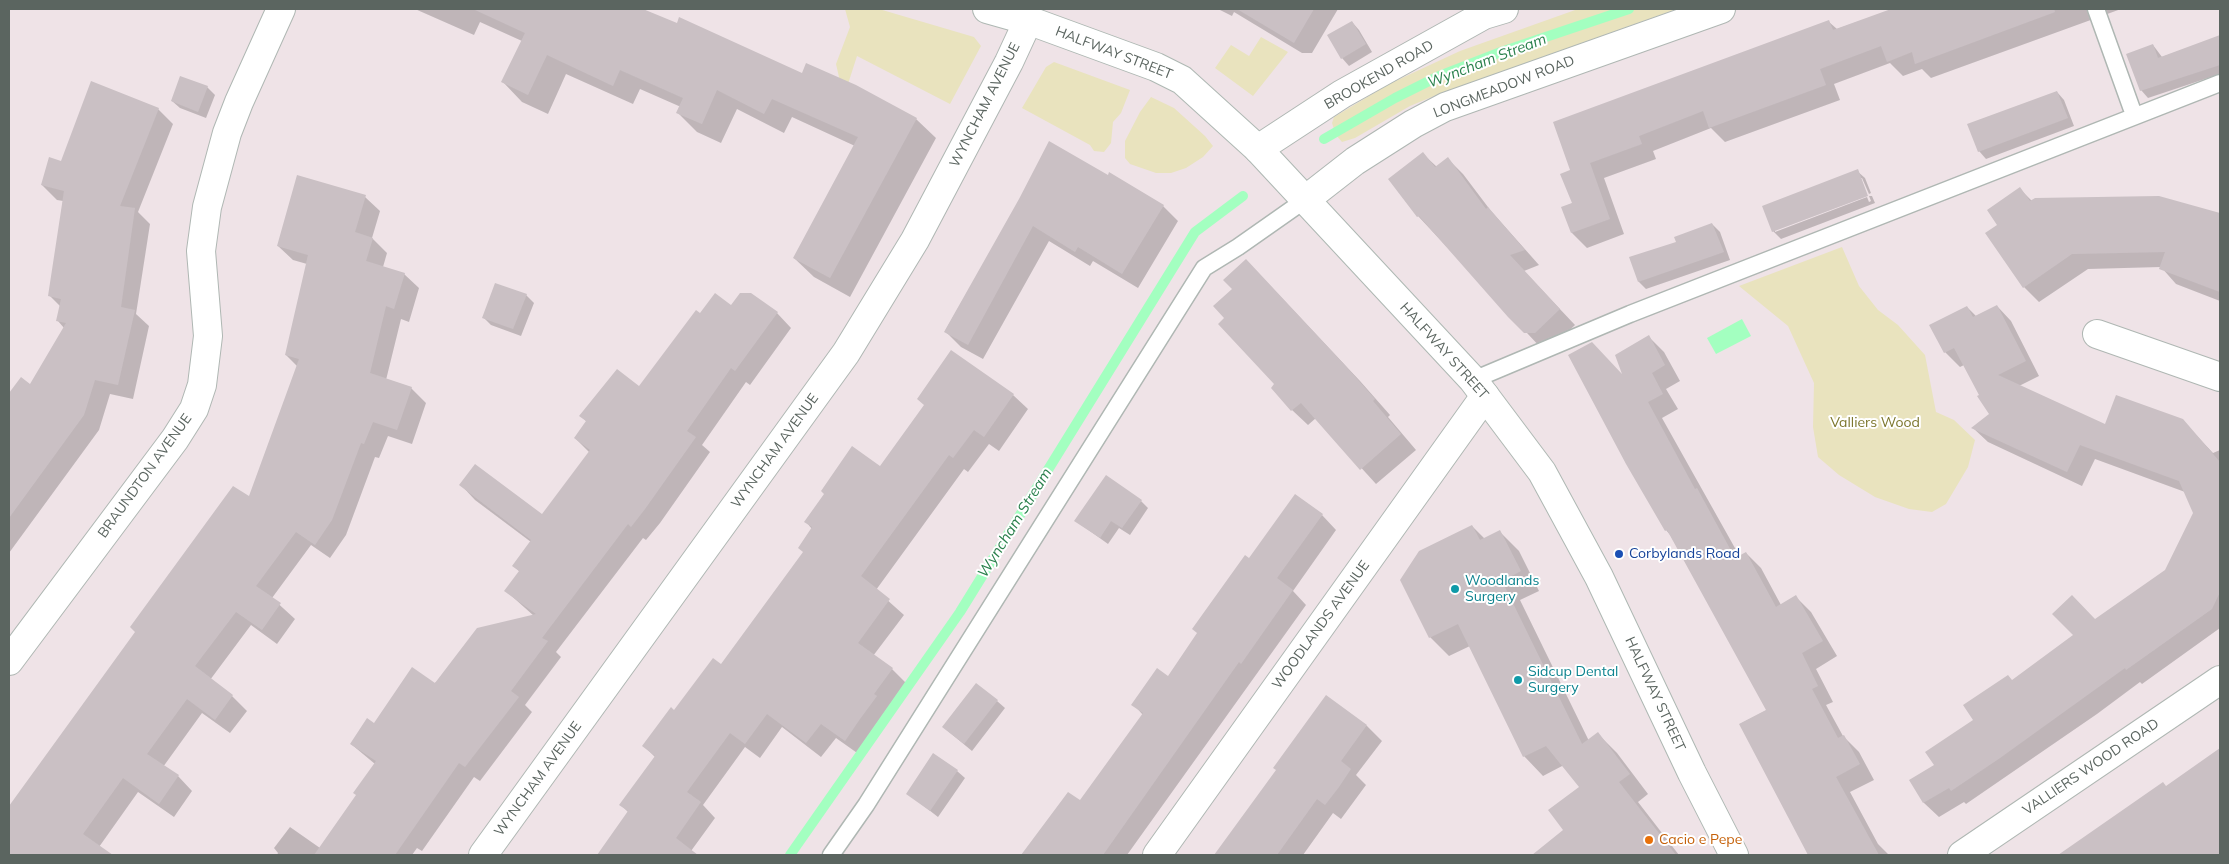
<!DOCTYPE html>
<style>
body{margin:0}
#map{position:relative;width:2229px;height:864px;overflow:hidden;background:#efe3e7;font-family:Mulish,sans-serif}
canvas{display:block}
.frame{position:absolute;inset:0;border:10px solid #5b6560;pointer-events:none}
</style>
<div id="map">
<canvas width="2229" height="864"></canvas>
<div class="frame"></div>
</div>
<script>
const g = document.querySelector('canvas').getContext('2d');
g.lineJoin = 'round';
function fillPath(path, color) { g.fillStyle = color; g.fill(path, 'evenodd'); }
const toPath = rows => new Path2D(rows.map(r => 'M' + r).join(''));
function strokePath(path, color, width, dash) { g.strokeStyle = color; g.lineWidth = width; g.lineCap = dash ? 'butt' : 'round'; g.setLineDash(dash || []); g.stroke(path); }
function write(font, color, halo, rows, align = 'center') {
  g.font = font + ' Mulish,sans-serif'; g.lineWidth = 4; g.setLineDash([]); g.textBaseline = 'middle'; g.strokeStyle = halo; g.fillStyle = color; for (const [text, x, y, turn = 0] of rows) {
    g.save(); g.translate(x, y); g.rotate((+turn || 0) * Math.PI / 180); g.textAlign = isNaN(turn) ? turn : align; if (halo) g.strokeText(text, 0, 0); g.fillText(text, 0, 0); g.restore();
  }
}
fillPath(toPath([
 [845,9,879,9,974,37,981,46,950,104,857,56,848,84,836,88,839,77,836,64,850,27],
 [1578,9,1677,9,1439,94,1410,106,1355,138,1342,142,1336,135,1332,123,1334,117,1389,84,1460,51],
 [1261,37,1288,52,1253,96,1215,68,1231,45,1249,56],
 [1054,62,1130,90,1121,113,1113,122,1111,143,1104,152,1094,151,1090,145,1022,108,1046,67],
 [1151,97,1174,108,1205,136,1213,146,1203,157,1186,168,1171,173,1156,173,1130,164,1125,158,1125,141,1140,112],
 [1842,247,1859,286,1878,310,1898,325,1925,355,1936,412,1954,420,1975,440,1968,467,1946,504,1932,512,1909,509,1875,497,1839,475,1818,457,1813,427,1814,383,1788,326,1739,286]
]), '#e9e3be');
fillPath(toPath([
 [1742,319,1751,336,1716,354,1707,338]
]), '#a3ffc0');
fillPath(toPath([
 [415,9,623,9,654,23,802,75,916,119,936,138,850,297,814,277,794,258,855,146,792,117,784,133,737,109,721,143,697,132,678,113,681,107,640,89,633,104,566,74,548,114,522,102,503,82,522,41,480,22,474,35],
 [1218,9,1338,9,1312,53,1302,53,1234,12,1232,16],
 [1894,9,2121,9,1931,78,1922,69,1903,76,1890,63,1834,84,1840,100,1725,142,1711,128,1653,151,1656,159,1604,178,1624,234,1587,248,1572,233,1563,207,1573,203,1572,171,1829,22,1837,29],
 [1352,22,1359,30,1372,52,1349,66,1342,58],
 [2220,36,2220,74,2148,98,2141,90,2153,45,2162,57],
 [207,87,215,95,206,118,180,108,172,101],
 [2057,92,2064,100,2074,126,1986,159,1979,151],
 [158,109,173,124,138,212,150,224,136,314,149,326,133,399,110,394,99,430,9,553,9,395,21,379,31,386,64,328,58,321,61,307,50,296,63,201,57,200,42,185,61,162],
 [1423,154,1437,167,1448,159,1463,174,1491,211,1539,265,1524,271,1575,325,1551,348,1541,348,1418,216],
 [1857,171,1865,178,1871,193,1869,194,1862,178,1860,178,1866,195,1775,230,1775,232,1867,197,1869,202,1871,201,1869,196,1872,196,1875,203,1781,239,1773,231,1764,207],
 [2020,189,2032,201,2196,224,2220,233,2220,301,2176,284,2161,267,2088,269,2039,302,2024,287,1998,225],
 [365,197,380,211,372,238,387,253,383,267,404,274,419,288,409,322,401,319,386,380,411,388,426,403,412,444,388,436,379,458,375,457,346,535,330,558,311,545,272,598,295,619,277,644,251,625,210,680,232,696,247,711,230,733,202,713,163,767,178,776,192,791,174,817,138,792,99,847,110,855,9,855,9,808,136,632,249,498,298,367,286,355,307,264,293,260,278,246],
 [1020,200,1163,206,1178,221,1138,288,1093,261,1090,266,1049,241,983,359,961,347,945,331],
 [1712,224,1720,232,1730,260,1646,289,1639,282,1631,258,1678,243],
 [1261,276,1360,381,1390,415,1388,417,1416,450,1376,484,1316,418,1308,425,1292,410,1276,384],
 [526,295,534,303,521,336,491,325,484,318],
 [1997,306,2011,321,2039,376,2019,386,2106,426,2182,420,2213,453,2220,450,2220,628,2142,684,2140,682,2097,714,1966,804,1964,802,1939,817,1924,803,1911,780,1935,766,2013,681,2166,571,2194,513,2185,492,2095,459,2082,486,1988,442,1973,428,1990,414,1964,365,1960,367,1945,352,1931,326,1967,307,1976,316],
 [731,307,777,313,791,328,750,385,746,382,702,445,710,452,660,523,646,540,643,538,556,652,561,657,525,705,532,712,480,781,474,777,422,851,417,848,412,855,277,855,278,853,274,848,290,827,320,848,358,795,375,764,351,744,374,724,534,616,506,591,520,572,514,566,531,542,475,500,461,485,543,516,590,453,575,438,587,422,581,416,640,387,701,315],
 [1649,337,1664,352,1680,381,1666,389,1678,409,1662,418,1740,557,1746,553,1761,568,1781,605,1796,597,1811,612,1837,656,1816,669,1833,702,1826,705,1843,736,1859,752,1874,780,1850,792,1878,844,1889,855,1810,855,1740,724,1767,710,1671,536,1666,530,1624,377],
 [1013,395,1028,409,999,451,989,444,968,472,964,469,876,590,904,615,873,656,892,669,907,684,860,755,836,738,821,757,782,727,760,758,745,747,703,805,715,818,691,851,696,855,599,855,629,813,621,805,655,757,644,746,675,712,721,666,804,552,812,529,806,522,881,468],
 [1141,501,1148,508,1130,535,1119,528,1108,544,1076,521],
 [1322,515,1336,530,1293,591,1306,605,1127,855,1023,855,1068,793,1080,802,1143,715,1133,704,1168,677,1249,560],
 [1472,526,1485,539,1500,532,1519,551,1539,591,1520,600,1589,741,1598,734,1617,753,1648,794,1638,802,1679,855,1546,855,1541,849,1565,830,1581,787,1564,765,1543,776,1524,756,1470,646,1449,656,1430,637],
 [1326,697,1367,726,1382,741,1356,775,1366,785,1341,819,1333,813,1303,855,1220,855],
 [997,701,1005,708,972,751,943,727],
 [2220,750,2220,855,2059,855,2162,784,2166,787],
 [957,771,965,778,938,817,907,793]
]), '#0003');
strokePath(toPath([
 [1324,139,1395,98,1437,77,1501,52,1629,9],
 [790,855,960,612,1195,232,1243,196]
]), '#a3ffc0', 10);
fillPath(toPath([
 [473,9,643,9,677,23,679,17,802,73,806,63,856,85,917,118,830,278,793,258,858,137,772,99,764,114,717,90,702,124,676,113,683,98,620,70,613,86,547,55,528,95,501,82,525,33],
 [1237,9,1314,9,1294,43],
 [1891,9,2054,9,2055,12,1915,64,1912,52,1887,62,1881,46,1820,69,1826,85,1709,128,1703,111,1639,136,1642,144,1590,163,1610,219,1571,233,1561,207,1572,203,1560,174,1570,170,1553,122,1829,20,1833,30],
 [1352,21,1366,44,1341,59,1327,35],
 [2220,35,2220,65,2140,91,2126,54,2153,44,2158,58],
 [180,76,208,86,198,112,171,101],
 [91,81,159,108,120,206,135,208,121,307,135,310,118,385,95,380,84,415,9,518,9,393,21,377,30,384,66,323,56,321,61,299,48,296,64,191,41,185,49,157,61,161],
 [2057,91,2068,118,1978,152,1967,124],
 [1049,141,1108,175,1109,172,1164,205,1122,274,1078,247,1075,252,1033,226,968,345,944,332,1019,199],
 [1423,152,1435,167,1448,157,1486,209,1488,207,1525,250,1510,255,1560,309,1535,333,1524,333,1508,317,1419,216,1417,217,1388,179],
 [1858,169,1868,196,1772,232,1762,206],
 [297,175,366,195,355,232,373,238,366,261,405,273,394,309,386,306,370,373,412,387,397,430,373,422,364,444,361,443,332,520,315,545,296,532,256,586,281,603,262,630,236,612,195,666,233,695,215,720,187,699,147,754,179,775,159,804,123,778,83,834,113,855,9,855,9,806,135,632,130,627,233,486,249,496,299,359,285,355,308,255,277,246],
 [2020,187,2030,201,2035,198,2159,196,2220,213,2220,292,2159,269,2165,252,2072,254,2023,288,1985,233,1997,225,1987,210],
 [1712,223,1724,252,1638,282,1629,257,1676,242,1674,237],
 [1246,259,1344,364,1375,399,1373,401,1401,434,1360,470,1301,403,1291,411,1271,388,1274,384,1218,324,1224,318,1213,306,1232,289,1223,280],
 [495,283,527,294,513,329,482,318],
 [715,293,731,305,740,293,751,293,778,312,735,371,731,368,687,431,696,437,645,509,631,527,628,524,542,638,548,641,511,691,519,697,465,767,459,763,395,855,314,855,356,795,353,793,376,761,350,744,367,718,374,723,412,667,435,683,477,628,536,614,504,591,519,571,512,566,531,540,459,485,475,464,542,514,590,450,574,438,586,421,579,416,617,369,639,386,696,310,700,313],
 [1997,305,2026,361,1998,375,2105,424,2116,395,2183,419,2220,462,2220,592,2212,609,2126,670,2125,668,2000,758,1951,791,1949,788,1923,803,1909,780,1934,765,1925,752,1973,720,1963,705,2008,675,2012,680,2073,635,2052,614,2072,595,2095,619,2165,570,2193,513,2179,481,2080,445,2067,472,1971,428,1989,414,1977,396,1979,395,1954,348,1944,353,1929,325,1967,306,1973,317],
 [1649,335,1665,365,1652,373,1663,394,1648,402,1695,489,1697,488,1735,558,1746,552,1776,607,1796,595,1823,641,1802,653,1818,686,1812,689,1838,738,1844,735,1860,764,1836,777,1879,855,1808,855,1739,724,1766,710,1667,530,1665,531,1626,464,1568,355,1592,342,1622,374,1615,355],
 [951,350,1014,394,984,437,974,430,953,458,949,455,861,576,890,599,858,643,893,668,874,694,877,696,860,719,845,741,821,724,806,743,767,714,745,744,730,733,687,792,701,802,676,838,698,855,597,855,628,811,619,805,655,756,642,746,671,707,674,710,713,658,721,664,803,552,798,548,812,527,804,522,824,494,821,491,852,446,880,466,924,405,917,399],
 [1106,475,1142,500,1122,528,1111,521,1100,538,1074,521],
 [1295,494,1323,514,1277,578,1293,590,1241,664,1239,662,1103,855,1021,855,1068,792,1080,800,1143,713,1131,705,1157,668,1168,676,1197,633,1192,629,1245,555,1249,558],
 [1472,525,1480,540,1500,530,1521,571,1502,581,1582,744,1598,732,1630,774,1619,782,1676,855,1532,855,1563,830,1548,810,1579,787,1546,746,1523,757,1458,624,1429,638,1400,580,1419,551],
 [976,683,998,700,964,744,942,727],
 [1326,695,1367,725,1341,761,1351,769,1339,787,1325,805,1317,799,1277,855,1214,855,1276,770,1273,768],
 [2220,748,2220,855,2058,855,2163,782,2166,786],
 [933,753,958,770,930,811,906,794]
]), '#cac0c4');
const lane = toPath([
 [2096,9,2134,115],
 [1473,380,1630,314,2220,83],
 [831,855,866,805,1204,268,1238,247,1305,200]
]);
const street = toPath([
 [1258,149,1342,94,1484,15,1504,9],
 [1305,200,1355,161,1413,124,1445,107,1721,9],
 [2097,334,2220,377],
 [9,661,175,439,194,409,202,385,208,336,201,251,207,207,227,133,239,102,281,9],
 [483,855,846,353,915,240,1009,62,1028,21],
 [1157,855,1485,396],
 [1962,855,2220,680]
]);
const secondary = toPath([
 [987,9,1033,22,1156,67,1182,80,1258,149,1473,380,1542,472,1599,577,1692,773,1734,855]
]);
strokePath(lane, '#afb7b3', 19);
strokePath(street, '#afb7b3', 30);
strokePath(secondary, '#aeb8b3', 30);
strokePath(lane, '#fff', 16);
strokePath(street, '#fff', 28);
strokePath(secondary, '#fff', 28);
for (const [x, y, r, color] of [
 [1619,554,5,"#1a4fb4"],
 [1455,589,5,"#0f9aa8"],
 [1518,680,5,"#0f9aa8"],
 [1649,840,5,"#e8710a"]
]) { const dot = new Path2D(); dot.arc(x, y, r, 0, 2 * Math.PI); g.fillStyle = color; g.fill(dot); strokePath(dot, '#fff', 2); }
write('14px', '#5b6560', '#fff', [
 ["HALFWAY STREET",1114,53,21],
 ["BROOKEND ROAD",1379,75,-30],
 ["LONGMEADOW ROAD",1504,87,-21],
 ["WYNCHAM AVENUE",985,105,-63],
 ["HALFWAY STREET",1444,351,48],
 ["WYNCHAM AVENUE",775,451,-54],
 ["BRAUNDTON AVENUE",145,476,-54],
 ["WOODLANDS AVENUE",1321,625,-54],
 ["HALFWAY STREET",1655,694,65],
 ["VALLIERS WOOD ROAD",2091,767,-34],
 ["WYNCHAM AVENUE",538,779,-54]
]);
write('14px', '#7c762c', '#fff', [
 ["Valliers Wood",1875,423]
]);
write('14px', '#164399', '#fff', [
 ["Corbylands Road",1629,554]
], 'left');
write('14px', '#0d838f', '#fff', [
 ["Woodlands",1465,581],
 ["Surgery",1465,597],
 ["Sidcup Dental",1528,672],
 ["Surgery",1528,688]
], 'left');
write('14px', '#c56008', '#fff', [
 ["Cacio e Pepe",1659,840]
], 'left');
write('italic 15px', '#2b814d', '#fff', [
 ["Wyncham Stream",1487,61,-21],
 ["Wyncham Stream",1015,523,-58]
]);
</script>
